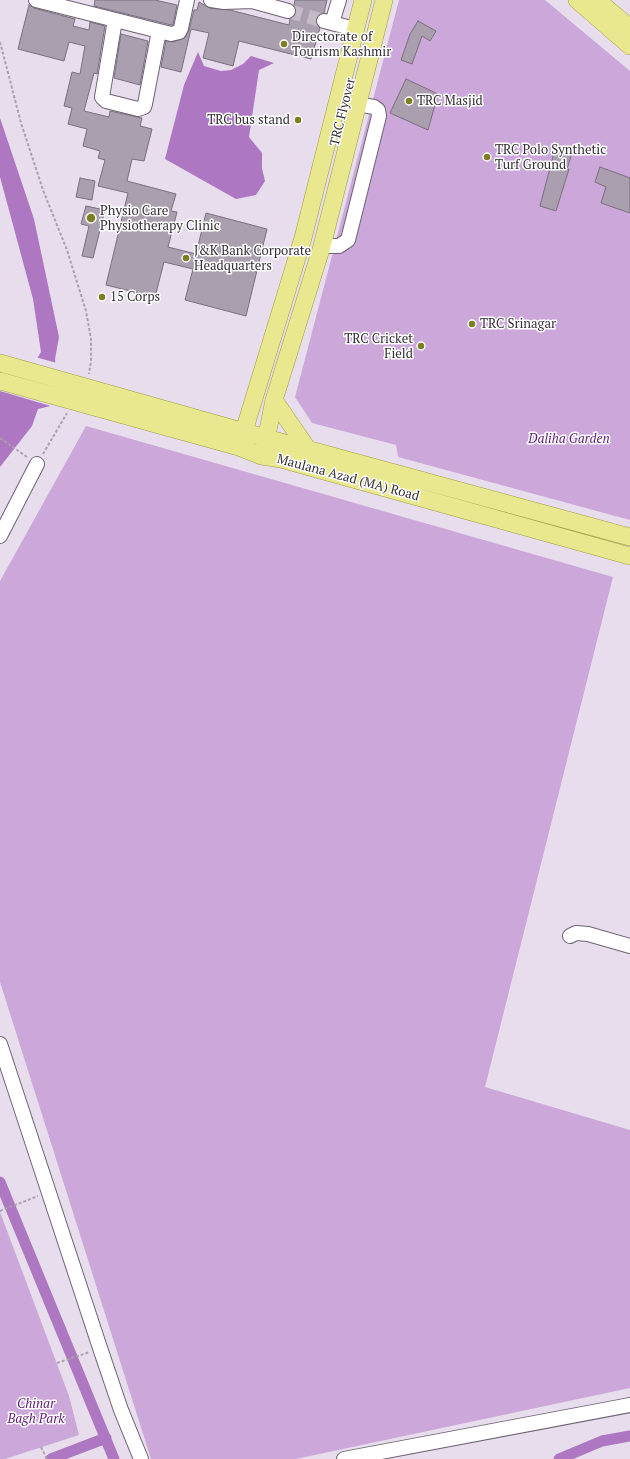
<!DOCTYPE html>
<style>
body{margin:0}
canvas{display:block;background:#e8dded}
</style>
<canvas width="630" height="1459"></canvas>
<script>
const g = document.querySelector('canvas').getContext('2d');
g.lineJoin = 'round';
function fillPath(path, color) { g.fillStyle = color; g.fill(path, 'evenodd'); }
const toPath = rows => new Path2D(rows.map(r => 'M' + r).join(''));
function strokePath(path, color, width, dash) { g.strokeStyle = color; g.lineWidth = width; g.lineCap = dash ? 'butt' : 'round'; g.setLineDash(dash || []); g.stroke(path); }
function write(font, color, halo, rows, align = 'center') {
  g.font = font + ' "PT Serif",serif'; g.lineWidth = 3; g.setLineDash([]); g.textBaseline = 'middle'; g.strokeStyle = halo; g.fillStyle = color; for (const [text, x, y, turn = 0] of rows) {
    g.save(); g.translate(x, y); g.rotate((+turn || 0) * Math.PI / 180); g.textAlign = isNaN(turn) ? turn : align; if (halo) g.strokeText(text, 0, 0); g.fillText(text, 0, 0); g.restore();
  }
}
fillPath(toPath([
 [399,0,545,0,630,71,630,520,398,457,396,445,312,423,295,397],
 [86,426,613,577,485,1087,630,1130,630,1388,296,1459,151,1459,0,982,0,581],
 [0,1212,69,1396,79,1435,5,1459,0,1459]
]), '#cca8da');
fillPath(toPath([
 [198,52,204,66,221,71,231,70,243,64,251,56,274,63,259,70,249,137,262,153,262,168,265,181,256,195,236,199,165,159,184,85],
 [0,118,34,219,59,337,55,359,59,404,38,409,32,426,0,467,0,391,17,392,41,352,33,299,0,177]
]), '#ad77c1');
fillPath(toPath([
 [35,357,57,363,60,406,54,407,0,391,0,389,16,390]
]), '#e8dded');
strokePath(toPath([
 [0,1182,114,1459],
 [51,1459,106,1438],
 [559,1459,602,1441,630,1436]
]), '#ad77c1', 11);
const building = toPath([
 [95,0,155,0,177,5,173,25,171,25,94,6,95,0],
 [295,0,327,0,324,13,318,15,316,19,316,24,320,28,311,59,239,41,233,66,203,58,209,33,191,29,181,72,161,67,166,41,173,42,185,38,189,30,194,10,197,10,199,2,210,8,230,10,289,25,290,19,296,13,294,5,295,0],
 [29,5,34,8,75,19,73,26,89,30,90,22,105,26,97,74,94,73,84,111,109,117,110,111,142,118,140,126,152,129,144,161,132,159,127,181,176,194,171,211,177,212,168,247,196,254,206,213,267,229,246,316,185,300,193,269,164,262,155,297,106,285,128,193,98,186,105,160,98,158,100,151,83,146,87,129,68,124,72,108,64,106,72,72,80,74,85,46,69,42,64,61,18,49,29,5],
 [418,21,436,31,430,41,422,36,412,64,401,60,410,34,418,21],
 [121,34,148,41,140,85,114,78,121,34],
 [406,79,438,94,428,130,390,113,406,79],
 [556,145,573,150,567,169,569,169,556,211,540,206,556,145],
 [600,167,630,178,630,213,601,203,606,187,595,182,600,167],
 [80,178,95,181,92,200,76,197,80,178],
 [86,206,105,210,93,258,82,256,89,226,81,224,86,206]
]);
fillPath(building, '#aa9fae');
strokePath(building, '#796f7d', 1);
strokePath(toPath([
 [288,11,324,21]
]), '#c4bac8', 14, [14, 7]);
const minor = toPath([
 [36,0,171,34,179,32,181,28,187,0],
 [211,0,224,2,252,1,288,11],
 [115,20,102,97,106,101,138,109,144,107,145,104,159,31],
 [324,21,355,29],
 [332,23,339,0],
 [322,246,339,246,348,240,379,116,378,110,374,107,357,104],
 [0,536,37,464],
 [570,936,576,933,588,934,630,946],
 [0,1044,100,1348,121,1410,141,1459],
 [344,1459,630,1405]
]);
const major = toPath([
 [577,0,630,46],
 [597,0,630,28],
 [0,363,266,438,630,537],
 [0,381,239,447,262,456,281,459,630,556],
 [274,400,307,448],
 [241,441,303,238,363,0],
 [264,450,274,400,322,246,384,0]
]);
strokePath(minor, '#6d6372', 16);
strokePath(major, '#a19d3f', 18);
strokePath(toPath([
 [0,42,21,123,43,190,67,250,86,311,91,339,91,361,89,374],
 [0,438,27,457],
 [43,454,67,413],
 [0,1211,38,1196],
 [57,1363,90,1352],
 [41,1447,47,1459]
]), '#aaa1ad', 2, [3, 2]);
strokePath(minor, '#fff', 14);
strokePath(major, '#e9e88f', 17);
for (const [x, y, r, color] of [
 [284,44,4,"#7e7d24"],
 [409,101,4,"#7e7d24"],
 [298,120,4,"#7e7d24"],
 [487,157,4,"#7e7d24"],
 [91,218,5,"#7e7d24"],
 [186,258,4,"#7e7d24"],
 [102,297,4,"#7e7d24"],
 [472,324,4,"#7e7d24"],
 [421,346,4,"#7e7d24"]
]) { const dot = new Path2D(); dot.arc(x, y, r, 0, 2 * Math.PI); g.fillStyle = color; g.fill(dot); strokePath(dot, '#fff', 1.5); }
write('13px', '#342f35', '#fff', [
 ["Directorate of",292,37],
 ["Tourism Kashmir",292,52],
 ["TRC Masjid",417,101],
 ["TRC bus stand",290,120,"right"],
 ["TRC Polo Synthetic",495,150],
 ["Turf Ground",495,165],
 ["Physio Care",100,211],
 ["Physiotherapy Clinic",100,226],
 ["J&K Bank Corporate",194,251],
 ["Headquarters",194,266],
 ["15 Corps",110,297],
 ["TRC Srinagar",480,324],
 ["TRC Cricket",413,339,"right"],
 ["Field",413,354,"right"]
], 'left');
write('13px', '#342f35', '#fff', [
 ["TRC Flyover",343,112,-76],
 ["Maulana Azad (MA) Road",348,478,15]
]);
write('italic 13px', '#63207a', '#fff', [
 ["Daliha Garden",569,439],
 ["Chinar",36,1404],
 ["Bagh Park",36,1419]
]);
</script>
